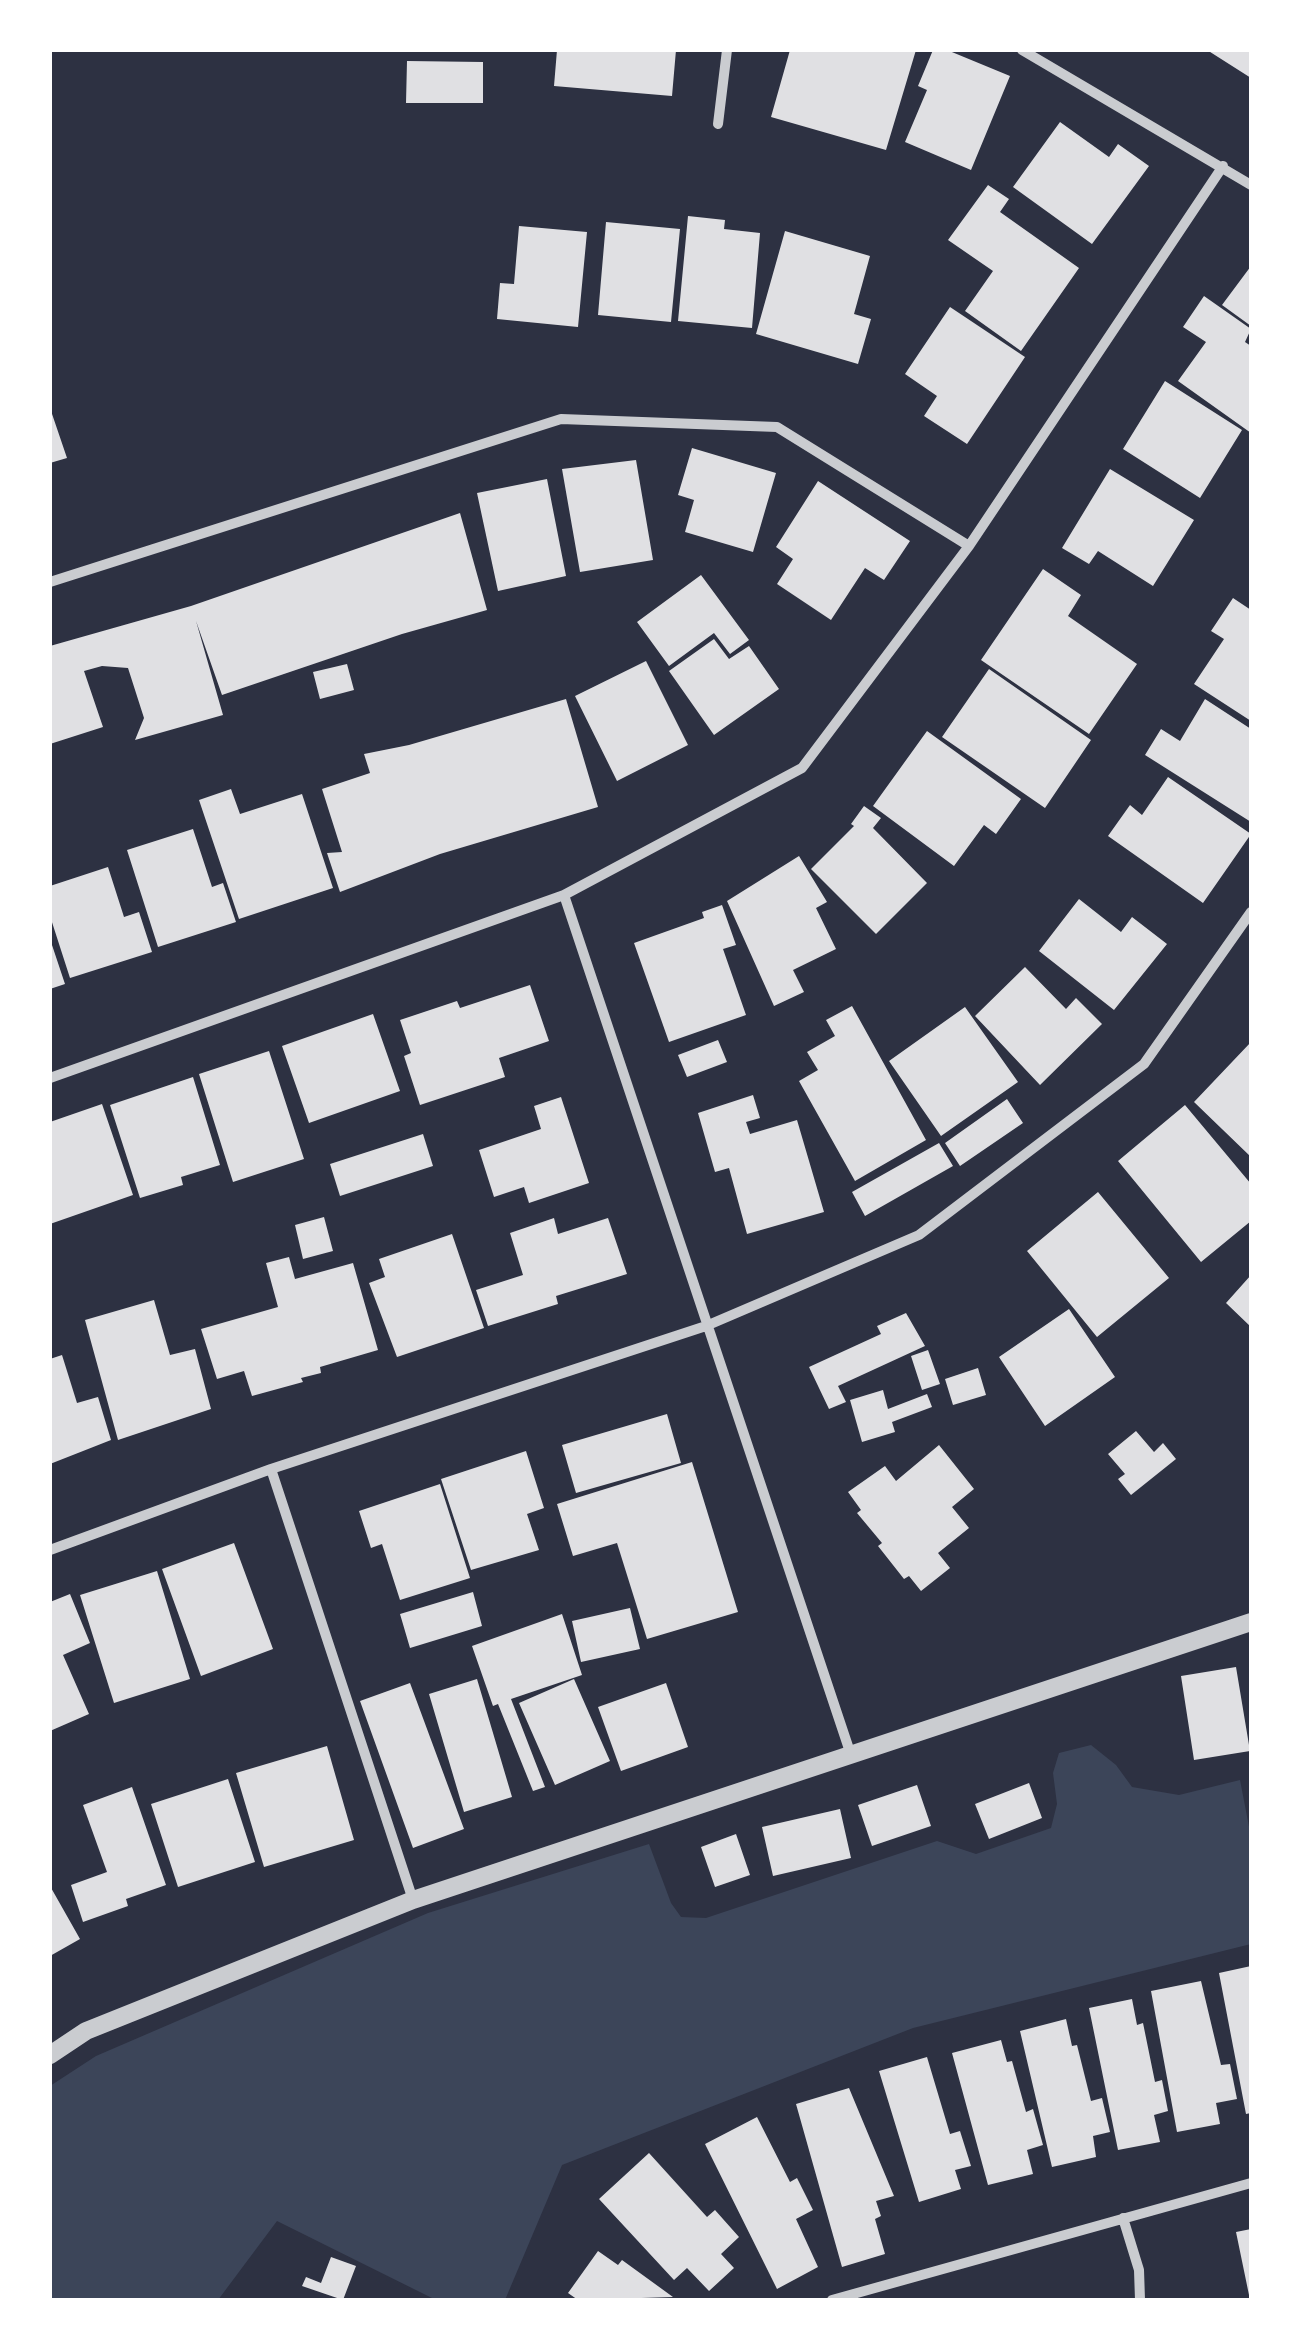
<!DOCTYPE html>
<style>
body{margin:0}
#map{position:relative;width:1301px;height:2350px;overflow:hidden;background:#2d3142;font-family:"Open Sans",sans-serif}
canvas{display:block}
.frame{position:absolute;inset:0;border:52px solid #fff;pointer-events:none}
</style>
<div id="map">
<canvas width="1301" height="2350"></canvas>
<div class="frame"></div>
</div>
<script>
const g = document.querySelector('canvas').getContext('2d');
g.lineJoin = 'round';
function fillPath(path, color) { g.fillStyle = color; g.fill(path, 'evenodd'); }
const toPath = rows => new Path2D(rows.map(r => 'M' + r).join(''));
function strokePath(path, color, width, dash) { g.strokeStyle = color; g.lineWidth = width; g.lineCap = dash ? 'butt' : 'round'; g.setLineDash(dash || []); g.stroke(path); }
fillPath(toPath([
 [1091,1745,1116,1765,1132,1787,1179,1795,1240,1780,1251,1837,1251,1944,913,2028,562,2165,505,2300,436,2300,277,2221,218,2300,50,2300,50,2086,96,2056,428,1913,649,1844,671,1903,681,1917,706,1918,937,1841,976,1854,1051,1828,1057,1804,1053,1773,1059,1753]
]), '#3c4559');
fillPath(toPath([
 [557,50,676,50,672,96,554,86],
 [790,50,916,50,886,150,771,117],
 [933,50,947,50,1010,76,971,170,905,142,927,90,918,86],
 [1207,50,1251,50,1251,78],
 [407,61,483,62,483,103,406,103],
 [1060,122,1109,157,1118,144,1149,166,1092,244,1013,187],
 [988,185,1009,199,1000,212,1079,268,1021,351,965,311,993,271,948,240],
 [688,216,725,220,724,229,760,233,752,328,678,321],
 [606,222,680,229,671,322,598,315],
 [519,226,587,232,578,327,497,319,500,283,514,284],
 [785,231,870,256,854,314,871,319,858,364,756,334],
 [1251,266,1251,326,1222,305],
 [1204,296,1251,329,1245,342,1251,346,1251,433,1178,381,1206,342,1183,327],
 [950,307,1025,357,967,444,924,416,937,396,905,374],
 [1165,381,1242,430,1200,498,1123,449],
 [50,408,67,458,50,463],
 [692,448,776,473,753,552,685,532,694,500,678,495],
 [636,460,653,560,580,572,562,469],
 [1110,469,1194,520,1153,586,1098,551,1089,564,1062,548],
 [547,479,566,576,498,591,477,493],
 [818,481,910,541,884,580,865,568,831,620,777,584,793,559,776,547],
 [460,513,487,610,402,634,222,695,196,621,223,715,135,740,144,718,128,668,102,666,84,671,103,727,50,744,50,646,191,606],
 [1043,569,1081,595,1068,616,1137,664,1089,734,981,660],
 [701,575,749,640,730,654,714,633,669,666,637,622],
 [1233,598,1251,610,1251,721,1194,684,1224,639,1211,631],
 [714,639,729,659,749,646,779,689,714,735,669,671],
 [646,661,688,745,617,781,575,696],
 [347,664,354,690,320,699,313,672],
 [989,669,1091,740,1045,808,942,737],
 [566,699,598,807,440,854,340,892,327,853,342,852,322,789,370,773,364,754,409,745],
 [1205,699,1251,729,1251,822,1145,755,1161,729,1180,741],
 [927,731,1021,799,996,834,984,825,954,866,873,806],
 [1168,777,1251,834,1203,903,1108,836,1130,805,1142,815],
 [231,789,240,814,302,794,333,888,239,919,199,800],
 [864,806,881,818,873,828,927,883,876,934,811,869,854,826,851,824],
 [193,829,212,887,223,883,236,922,158,947,127,850],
 [799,856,827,902,816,908,836,949,793,970,804,992,774,1006,727,901],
 [108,867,124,917,139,912,152,952,70,978,50,916,50,886],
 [1079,899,1121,932,1132,917,1167,944,1114,1010,1039,951],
 [722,905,736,945,723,949,746,1015,669,1042,634,943,704,918,702,912],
 [50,939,65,984,50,989],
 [1025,967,1066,1009,1076,998,1102,1024,1040,1085,975,1016],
 [530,985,549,1041,499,1058,505,1077,420,1105,404,1056,411,1053,400,1020,457,1001,460,1008],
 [852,1006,926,1140,855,1181,799,1081,818,1070,807,1052,835,1036,826,1020],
 [965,1007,1018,1082,941,1136,889,1061],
 [373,1014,400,1091,309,1123,282,1046],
 [718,1040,727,1062,687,1077,678,1055],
 [1251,1042,1251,1157,1194,1102],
 [269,1051,304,1159,233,1182,199,1074],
 [193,1077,220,1165,181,1177,183,1185,140,1198,110,1105],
 [753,1095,760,1118,746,1122,750,1134,797,1120,824,1212,747,1234,729,1168,715,1172,698,1113],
 [561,1097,589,1183,529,1203,524,1187,494,1197,479,1150,541,1129,534,1106],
 [1007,1099,1023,1123,960,1166,945,1143],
 [102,1104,133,1195,50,1224,50,1122],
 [1185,1105,1251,1184,1251,1221,1201,1262,1118,1161],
 [423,1134,433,1166,340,1196,330,1164],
 [939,1143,953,1166,865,1216,852,1192],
 [1098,1192,1169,1278,1097,1337,1027,1251],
 [324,1217,333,1251,303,1259,295,1225],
 [554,1218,558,1234,608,1218,627,1274,556,1296,558,1304,488,1326,476,1290,523,1275,510,1233],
 [452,1234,484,1328,397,1357,369,1283,385,1277,379,1259],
 [289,1257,295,1279,353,1263,378,1350,320,1367,321,1373,301,1378,303,1382,252,1396,244,1371,217,1379,201,1329,278,1307,266,1263],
 [1251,1275,1251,1327,1226,1303],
 [154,1300,170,1355,195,1349,211,1409,118,1440,85,1320],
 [1069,1309,1115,1377,1045,1426,999,1357],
 [906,1313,925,1346,838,1386,846,1402,829,1409,809,1367,881,1334,877,1326],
 [928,1350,940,1384,922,1390,911,1356],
 [62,1355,77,1403,98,1397,111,1440,50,1464,50,1359],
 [978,1368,986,1395,953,1405,945,1379],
 [883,1390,888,1409,927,1394,932,1407,892,1422,895,1432,862,1442,850,1400],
 [667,1414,681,1463,576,1493,562,1445],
 [1136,1431,1154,1452,1163,1443,1176,1459,1131,1495,1118,1479,1125,1474,1108,1454],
 [939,1445,974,1489,952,1507,969,1528,938,1553,950,1568,921,1591,909,1576,904,1579,878,1546,882,1543,857,1513,861,1510,848,1492,885,1466,896,1481],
 [526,1451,544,1508,527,1514,539,1550,471,1570,441,1479],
 [692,1462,738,1612,647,1639,617,1543,573,1556,557,1504],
 [440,1484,470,1578,400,1600,382,1544,371,1548,359,1511],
 [234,1543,273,1649,201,1676,162,1569],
 [157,1571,190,1679,114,1703,80,1595],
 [473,1592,482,1626,410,1648,400,1614],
 [70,1594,90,1643,63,1655,89,1714,50,1731,50,1602],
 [630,1608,640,1649,581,1662,572,1621],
 [562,1614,582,1675,511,1699,545,1787,533,1791,498,1704,493,1706,472,1646],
 [1236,1667,1250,1751,1194,1760,1181,1676],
 [477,1679,512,1797,464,1812,429,1694],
 [574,1679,610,1761,555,1785,519,1703],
 [410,1683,464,1829,413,1848,360,1701],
 [666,1683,688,1747,621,1771,598,1707],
 [327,1746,354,1840,264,1867,236,1773],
 [228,1779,255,1862,178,1887,151,1804],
 [1029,1783,1042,1818,989,1839,975,1804],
 [917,1785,931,1826,872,1846,858,1805],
 [132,1787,166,1885,126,1899,128,1906,83,1922,71,1885,107,1872,83,1805],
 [840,1809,851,1858,773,1876,762,1827],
 [736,1834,750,1875,715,1887,701,1847],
 [50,1886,80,1939,50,1956],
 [1251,1966,1251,2113,1246,2114,1219,1973],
 [1201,1981,1221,2065,1230,2064,1237,2099,1216,2103,1220,2124,1177,2132,1151,1991],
 [1132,1999,1137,2025,1143,2023,1155,2082,1162,2080,1168,2111,1154,2115,1160,2142,1118,2150,1089,2008],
 [1066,2019,1072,2046,1077,2045,1091,2101,1102,2098,1110,2132,1093,2136,1096,2157,1052,2167,1020,2031],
 [1001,2040,1007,2062,1012,2061,1026,2112,1033,2109,1043,2145,1027,2150,1033,2174,988,2185,952,2053],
 [927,2057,950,2134,960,2131,971,2166,955,2170,961,2189,919,2202,879,2071],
 [849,2088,894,2196,876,2201,881,2216,875,2219,885,2254,842,2267,796,2104],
 [757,2117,790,2182,797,2178,813,2210,796,2219,818,2267,777,2289,705,2144],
 [649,2153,707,2217,715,2210,739,2237,721,2254,734,2268,709,2291,687,2268,674,2280,599,2199],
 [1251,2229,1251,2294,1249,2295,1236,2232],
 [598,2251,618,2265,622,2260,673,2297,578,2300,568,2293],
 [331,2257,356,2266,343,2300,302,2286,306,2277,321,2283]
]), '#e0e0e3');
strokePath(toPath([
 [1022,50,1251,185],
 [718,124,727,50],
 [50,582,561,419,777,427,969,546],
 [564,895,850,1752],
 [50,1078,564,895,802,768,969,546,1223,166],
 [271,1469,413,1900],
 [50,1550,271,1469,706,1326,919,1235,1144,1064,1251,912],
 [1123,2218,1139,2270,1140,2300],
 [832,2300,1251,2183]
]), '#caccd0', 10);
strokePath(toPath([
 [50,2055,86,2031,413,1900,1251,1622]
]), '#caccd0', 18);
</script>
